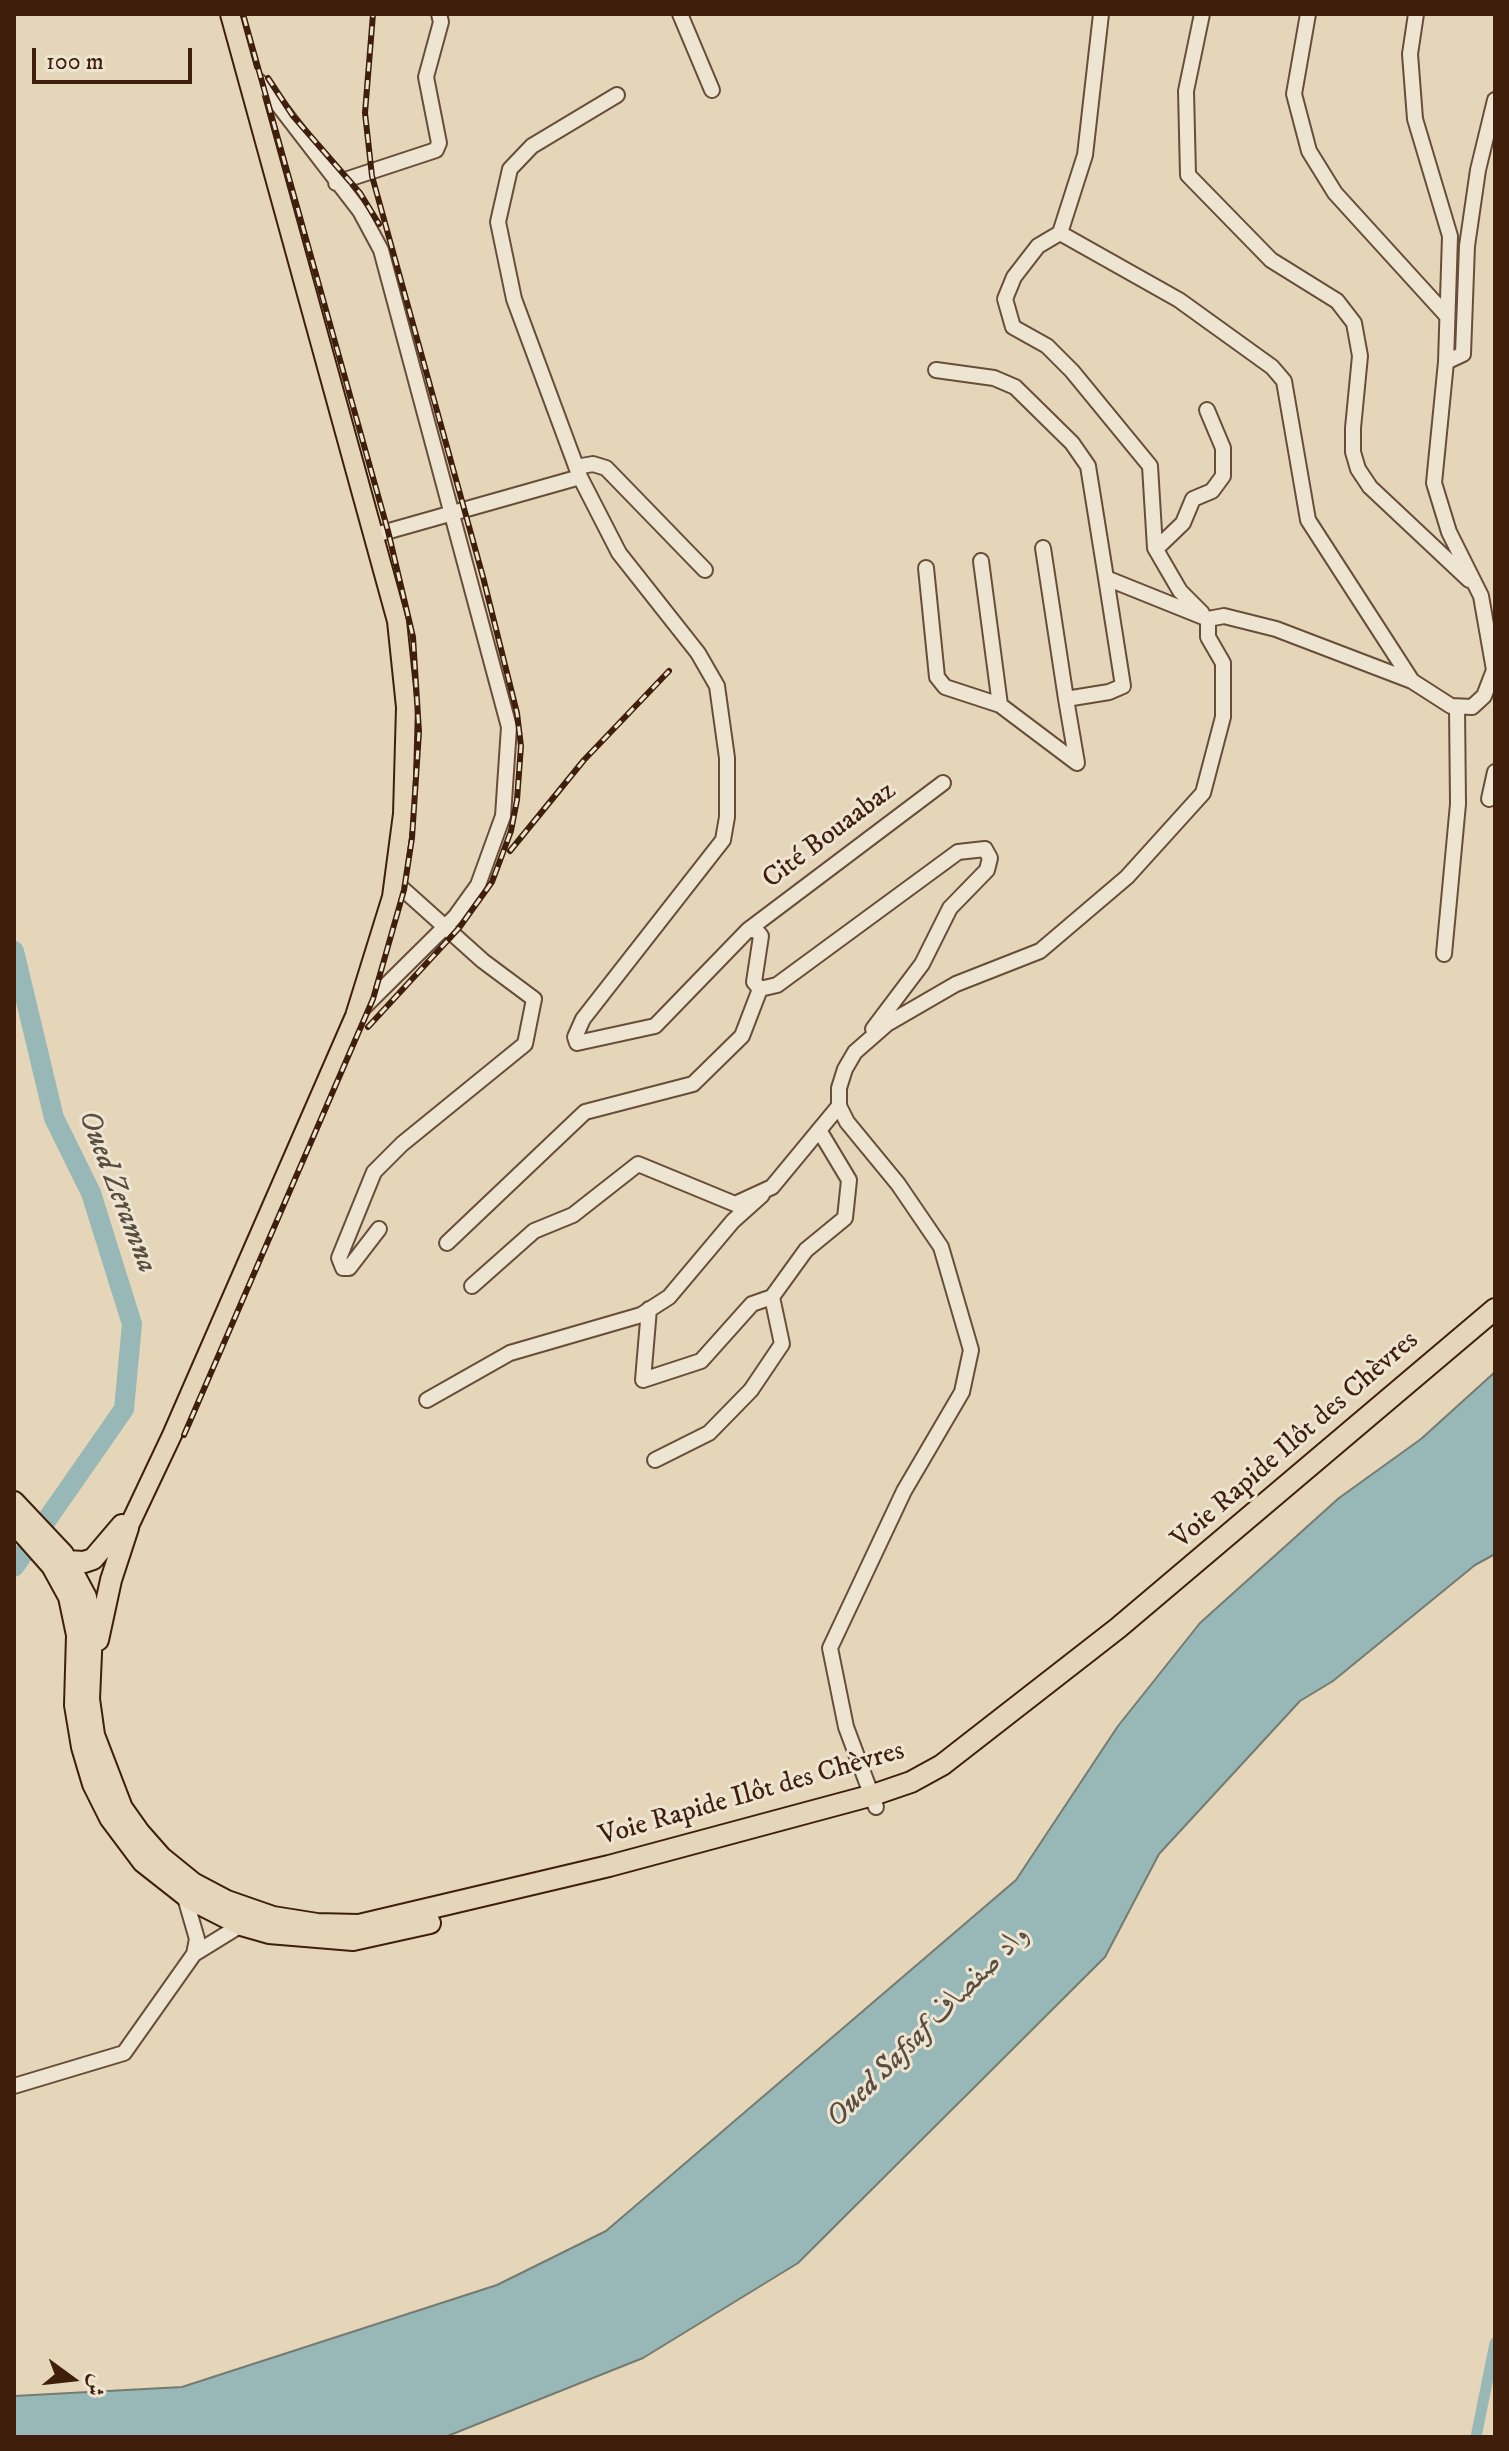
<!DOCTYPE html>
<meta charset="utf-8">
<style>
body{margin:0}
#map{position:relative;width:1509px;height:2451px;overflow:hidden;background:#e5d6ba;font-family:"IM FELL DW Pica",Amiri,serif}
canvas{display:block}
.frame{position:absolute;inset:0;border:16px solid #3f1f0c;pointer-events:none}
.north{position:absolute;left:32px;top:2339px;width:80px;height:80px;-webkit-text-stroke:6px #eee4d2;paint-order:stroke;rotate:105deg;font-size:22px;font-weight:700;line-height:32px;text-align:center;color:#3f1f0c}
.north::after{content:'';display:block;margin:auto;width:28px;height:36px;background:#3f1f0c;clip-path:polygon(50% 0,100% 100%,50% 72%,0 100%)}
.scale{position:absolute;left:32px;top:48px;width:160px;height:36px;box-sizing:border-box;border:4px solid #3f1f0c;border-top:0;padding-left:10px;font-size:24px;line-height:28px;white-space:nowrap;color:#3f1f0c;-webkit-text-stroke:6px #eee4d2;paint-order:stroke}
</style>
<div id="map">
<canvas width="1509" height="2451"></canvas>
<div class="frame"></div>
<div class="north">ش</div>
<div class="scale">100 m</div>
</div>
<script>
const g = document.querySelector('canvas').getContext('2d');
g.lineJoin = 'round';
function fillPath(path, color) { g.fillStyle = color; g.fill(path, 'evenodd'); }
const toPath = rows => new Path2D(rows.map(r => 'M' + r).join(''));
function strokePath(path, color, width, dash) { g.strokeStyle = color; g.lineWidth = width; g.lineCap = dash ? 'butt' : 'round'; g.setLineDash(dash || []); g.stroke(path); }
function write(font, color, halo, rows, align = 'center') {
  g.font = font + ' "IM FELL DW Pica",Amiri,serif'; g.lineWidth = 6; g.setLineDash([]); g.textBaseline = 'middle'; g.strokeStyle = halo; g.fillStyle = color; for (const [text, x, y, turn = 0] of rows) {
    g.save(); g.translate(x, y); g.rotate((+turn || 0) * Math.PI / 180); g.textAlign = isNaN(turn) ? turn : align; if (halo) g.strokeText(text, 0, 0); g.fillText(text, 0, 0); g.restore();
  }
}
const water = toPath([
 [1495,1372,1495,1554,1475,1565,1333,1681,1300,1701,1159,1854,1105,1957,798,2263,643,2358,445,2437,14,2437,14,2396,182,2387,497,2285,606,2231,1016,1880,1118,1726,1200,1623,1339,1498,1421,1439,1495,1372]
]);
fillPath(water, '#97b8b6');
strokePath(water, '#747b72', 2);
strokePath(toPath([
 [1476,2437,1495,2343]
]), '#97b8b6', 11);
strokePath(toPath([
 [14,951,54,1118,91,1193,132,1324,124,1409,14,1567]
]), '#97b8b6', 20);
const minor = toPath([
 [680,14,712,90],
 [1101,14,1085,155,1060,233,1179,300,1272,367,1284,381,1308,520,1412,681],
 [1202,14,1186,91,1188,175,1271,260,1337,301,1354,323,1360,356,1353,428,1353,452,1358,469,1370,487,1469,580],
 [1308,14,1294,94,1309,151,1335,193,1447,316],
 [246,71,263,85,360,211,381,250,509,727,503,816,478,885,455,917,355,1016],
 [617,95,532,146,510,169,498,222,514,299,580,477,619,553,698,653,717,686,727,758,727,817,723,840,583,1019,575,1037,577,1043,655,1026,748,930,756,930,761,936,754,982,760,989,777,985,958,852,985,849,990,858,987,870,950,908,922,964,873,1029],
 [336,183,436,150,439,143,426,77,441,22,439,14],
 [1060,233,1038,246,1014,277,1005,299,1013,327,1047,346,1072,371,1150,466,1155,548,1180,591,1202,613],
 [1446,362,1463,354,1467,246,1478,170,1495,100],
 [936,370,994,378,1015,387,1072,443,1088,466,1106,578],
 [576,467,593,464,606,468,705,570],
 [375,535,580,477],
 [1043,548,1066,699],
 [1156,549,1183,523,1193,499,1212,491,1223,476,1223,448,1207,410],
 [981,561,1000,705,1077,763,1066,699,1109,692,1123,686,1106,578,1208,619],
 [926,568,937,677,945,687,1000,705],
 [1489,799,1495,772],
 [748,930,943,783],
 [1444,954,1458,804,1457,707],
 [379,1229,349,1268,343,1268,339,1258,374,1172,402,1144,525,1044,534,999,483,961,395,882],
 [447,1243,585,1112,693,1084,742,1036,760,989],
 [472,1286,534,1231,573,1215,638,1164,735,1204,772,1187,839,1106],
 [649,1309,643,1380,701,1361,752,1304,772,1297,806,1250,845,1218,849,1180,819,1130],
 [427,1400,510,1353,641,1315,669,1297,733,1221,762,1195],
 [655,1460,709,1433,751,1390,782,1344,772,1297],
 [876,1807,846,1727,830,1648,904,1491,962,1392,971,1350,941,1247,898,1184,847,1122,839,1106,839,1088,845,1069,855,1052,887,1024,956,984,1040,951,1127,877,1203,793,1223,717,1223,663,1208,637,1208,619,1224,616,1276,629,1412,681,1451,706,1472,707,1484,696,1494,670,1481,596,1449,532,1434,483,1446,362,1450,236,1415,119,1410,54,1416,14],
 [194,1954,241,1925],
 [14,2086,124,2053,194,1954,197,1939,184,1894]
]);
const major = toPath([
 [128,1528,172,1435,355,1016,392,897,403,814,406,707,397,621,230,14]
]);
const highway = toPath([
 [14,1502,63,1554,86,1597,92,1631,89,1699,94,1735,122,1808,139,1832,161,1857,193,1883,227,1901,273,1917,317,1924,359,1925,609,1866,873,1795,911,1782,942,1765,1118,1628,1495,1309],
 [14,1523,52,1566,69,1597,77,1635,75,1705,82,1747,93,1784,110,1818,143,1862,190,1899,241,1925,269,1933,353,1940,430,1923],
 [67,1561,84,1562,93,1559,122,1525],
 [98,1640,111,1580,128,1528]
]);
strokePath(minor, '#684d38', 18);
strokePath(major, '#3f1f0c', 22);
strokePath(highway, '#3f1f0c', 24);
strokePath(minor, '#eee4d2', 14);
strokePath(major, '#e5d6ba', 18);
strokePath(highway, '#e5d6ba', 20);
const rail = toPath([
 [268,78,293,116,360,193,379,224],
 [510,851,584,760,669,671],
 [368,1027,459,928,492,882,511,831,517,800,521,746,517,713,483,577,372,176,365,113,373,14],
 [184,1435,373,999,404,890,412,838,419,732,413,637,388,531,243,14]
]);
strokePath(rail, '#3f1f0c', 6);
strokePath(rail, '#eee4d2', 3, [9]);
write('28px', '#3f1f0c', '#eee4d2', [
 ["Cité Bouaabaz",830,836,-37],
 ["Voie Rapide Ilôt des Chèvres",1296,1441,-41],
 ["Voie Rapide Ilôt des Chèvres",752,1795,-16]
]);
write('italic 30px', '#594d3f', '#eee4d2', [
 ["Oued Zeramna",116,1192,69],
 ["Oued Safsaf واد صفصاف",929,2027,-45]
]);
</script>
